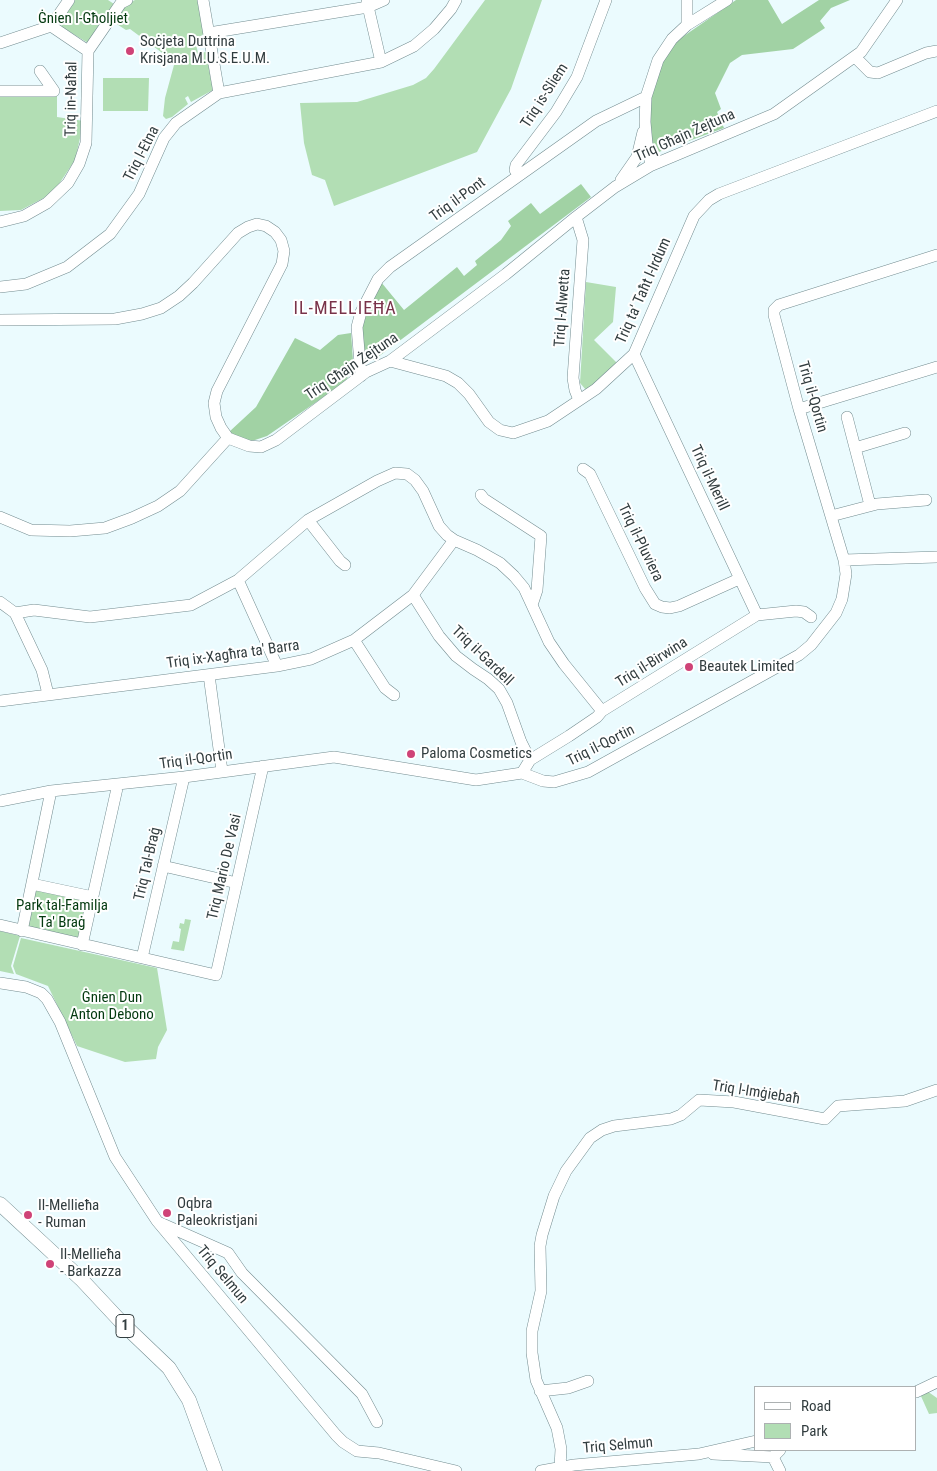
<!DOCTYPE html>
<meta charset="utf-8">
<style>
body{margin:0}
#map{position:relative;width:937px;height:1471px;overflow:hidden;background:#ebfbfe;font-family:"Roboto Condensed",sans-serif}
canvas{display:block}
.legend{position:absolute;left:754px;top:1386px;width:162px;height:65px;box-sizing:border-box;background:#fff;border:1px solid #adb1b2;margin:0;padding:6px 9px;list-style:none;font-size:15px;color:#323d3f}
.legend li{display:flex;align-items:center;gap:10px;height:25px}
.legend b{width:25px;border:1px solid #adb1b2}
</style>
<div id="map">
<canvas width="937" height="1471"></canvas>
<ul class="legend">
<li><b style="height:6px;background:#fff"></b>Road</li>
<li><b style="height:14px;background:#b2deb4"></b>Park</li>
</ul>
</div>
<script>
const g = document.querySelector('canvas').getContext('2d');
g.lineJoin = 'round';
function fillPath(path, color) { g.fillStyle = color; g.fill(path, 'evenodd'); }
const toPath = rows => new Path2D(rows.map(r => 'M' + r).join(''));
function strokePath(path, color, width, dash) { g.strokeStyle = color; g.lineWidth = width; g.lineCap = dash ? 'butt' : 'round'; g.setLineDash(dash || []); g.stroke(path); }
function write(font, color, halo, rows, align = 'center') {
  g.font = font + ' "Roboto Condensed",sans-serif'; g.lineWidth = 4; g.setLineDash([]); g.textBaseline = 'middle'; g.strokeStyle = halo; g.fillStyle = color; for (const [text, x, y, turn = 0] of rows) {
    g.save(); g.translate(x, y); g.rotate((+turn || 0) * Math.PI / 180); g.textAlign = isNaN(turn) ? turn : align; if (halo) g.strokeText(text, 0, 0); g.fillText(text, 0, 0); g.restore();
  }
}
fillPath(toPath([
 [74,0,108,0,114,4,88,43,62,27,60,21],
 [135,0,200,0,205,33,195,40,198,53,206,52,213,90,191,102,188,96,185,98,188,104,172,117,166,119,163,116,165,98,174,65,173,54,169,58,130,29,126,30,115,23,115,20,127,4],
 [485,0,542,0,511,89,477,152,334,206,325,180,312,175,304,143,300,103,357,102,413,85,426,78,434,69],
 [103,78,149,78,148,111,103,111],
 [57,95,57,117,84,121,75,160,53,193,21,210,0,211,0,97],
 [586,282,616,287,613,322,594,340,617,363,592,388,586,390,580,383],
 [34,887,83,898,88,905,81,939,25,927],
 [185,919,191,920,184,951,171,949,173,941,179,942,181,929,179,928,180,923,184,924],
 [0,931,20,936,11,966,14,974,0,971],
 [21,938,157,968,167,1030,158,1047,156,1059,125,1062,77,1046,48,986,16,974,13,966],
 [927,1391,937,1398,937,1413,929,1414,920,1394]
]), '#b2deb4');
fillPath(toPath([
 [736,0,768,0,782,24,819,0,850,0,831,8,820,21,825,28,793,49,742,55,730,63,715,93,721,109,717,112,724,128,656,153,653,150,648,124,653,88,659,68,671,48,681,38],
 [581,184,591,197,374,360,367,360,364,358,360,333,363,316,381,282,404,310,457,267,464,276,477,265,475,261,501,240,511,226,508,221,531,203,540,214],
 [351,333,353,360,351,372,344,383,267,436,249,442,229,432,256,407,295,338,320,350,338,335]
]), '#a1d2a4');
const minor = toPath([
 [203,0,219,93],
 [367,2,381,62],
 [687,25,687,0],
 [51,26,88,51],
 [51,26,69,0],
 [209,33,368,7,384,0],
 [0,43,51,26],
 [88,51,121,3,127,0],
 [855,57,870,72,878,73,926,53,937,51],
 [0,91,54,91,40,71],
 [650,166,651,155,647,144,645,122,646,97,658,60,672,39,687,25,727,0],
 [518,175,515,170,516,165,556,112,577,77,606,0],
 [621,180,637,157,643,132],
 [576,217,583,240,573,378,575,390,579,400],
 [0,222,24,216,47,203,68,183,79,164,86,143,88,51],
 [0,287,26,284,67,267,110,234,139,194,164,138,176,123,219,93,381,62,414,46,434,29,451,9,456,0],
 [0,320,115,319,142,314,161,308,179,296,193,283,238,233,248,227,257,224,266,226,275,232,281,240,284,251,282,264,217,391,214,403,216,417,221,428,228,438,249,446,261,447,276,440,366,372,390,361,506,274,576,217,615,187,650,166,774,114,861,52,897,0],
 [634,354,757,615],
 [390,361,446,376,458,383,469,394,489,422,500,430,513,433,548,421,596,389,634,354,694,216,709,200,719,194,937,111],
 [361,376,357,327,361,312,378,279,390,267,596,121,646,97],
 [799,409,937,367],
 [847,417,870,505],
 [855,448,905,433],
 [583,469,590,474,645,588,655,604,662,607,670,608,679,606,739,579],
 [481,495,484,499,541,536,537,590,532,605],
 [831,516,877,504,926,500],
 [0,517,31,530,70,531,105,528,132,518,158,506,180,491,228,438],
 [308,520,340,561,345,565],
 [844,560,937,557],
 [238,580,277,666],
 [413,595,439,636,456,656,473,669,488,679,499,689,507,703,521,742,530,760],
 [0,602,15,613,34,610,90,617,191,605,238,580,308,520,377,481,395,473,407,474,415,480,423,491,439,526,447,535,454,540,477,550,500,563,514,576,524,588,549,642,564,664,602,711],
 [15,613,42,670,48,694],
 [354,640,385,688,394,695],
 [209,675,222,771],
 [0,701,277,666,311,659,354,640,413,595,454,540],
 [522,773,530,760,569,736,597,717,602,711,757,615,796,611,804,612,811,617],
 [0,801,51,791,184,777,334,757,476,780,522,773,543,781,554,782,588,772,799,655,811,645,836,613,842,599,846,574,844,560,799,409,774,315,774,310,779,305,937,255],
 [163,866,237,883],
 [32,884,93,897],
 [0,925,216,975,263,766],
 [22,931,51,791],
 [82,945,118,784],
 [142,958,184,777],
 [0,983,26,987,41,993,47,999,60,1022,115,1157,157,1221,336,1435,343,1442,357,1451,379,1453,456,1471],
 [158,1222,228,1253,242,1273,362,1394,377,1422],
 [540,1391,568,1388,588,1381],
 [916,1392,937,1382],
 [713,1454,773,1457,780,1450],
 [773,1457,780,1471],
 [560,1467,561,1449,557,1428,536,1380,532,1353,532,1331,541,1291,540,1246,542,1235,554,1196,566,1171,590,1138,602,1130,614,1126,671,1119,681,1115,699,1100,734,1102,825,1119,838,1106,905,1101,937,1090],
 [541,1471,574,1465,699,1454,756,1441]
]);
const major = toPath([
 [0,1204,81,1279,124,1325,169,1368,189,1400,215,1471]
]);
strokePath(minor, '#738c90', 12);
strokePath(major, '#738c90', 15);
strokePath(minor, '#fff', 11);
strokePath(major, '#fff', 14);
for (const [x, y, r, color] of [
 [130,51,5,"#cf4377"],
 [689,667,5,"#cf4377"],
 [411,754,5,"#cf4377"],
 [167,1213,5,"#cf4377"],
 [28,1215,5,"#cf4377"],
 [50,1264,5,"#cf4377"]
]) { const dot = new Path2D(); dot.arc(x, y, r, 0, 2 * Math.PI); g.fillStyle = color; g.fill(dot); strokePath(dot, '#fff', 2); }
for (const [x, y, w] of [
 [125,1326,18]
]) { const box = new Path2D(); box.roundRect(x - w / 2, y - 11.5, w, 23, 4); g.fillStyle = '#fff'; g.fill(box); strokePath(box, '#323d3f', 1); }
write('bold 14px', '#323d3f', null, [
 ["1",125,1326]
]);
write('15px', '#043a10', '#fff', [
 ["Ġnien l-Għoljiet",83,19],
 ["Park tal-Familja",62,906],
 ["Ta' Braġ",62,923],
 ["Ġnien Dun",112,998],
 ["Anton Debono",112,1015]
]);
write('15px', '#323d3f', '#fff', [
 ["Soċjeta Duttrina",140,42],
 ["Krisjana M.U.S.E.U.M.",140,59],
 ["Beautek Limited",699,667],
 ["Paloma Cosmetics",421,754],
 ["Oqbra",177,1204],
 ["Paleokristjani",177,1221],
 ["Il-Mellieħa",38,1206],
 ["- Ruman",38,1223],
 ["Il-Mellieħa",60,1255],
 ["- Barkazza",60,1272]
], 'left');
write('15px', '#323d3f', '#fff', [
 ["Triq is-Sliem",545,96,-57],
 ["Triq in-Naħal",72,99,-89],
 ["Triq Għajn Żejtuna",685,136,-24],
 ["Triq l-Etna",142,154,-63],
 ["Triq il-Pont",458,200,-36],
 ["Triq ta' Taħt l-Irdum",644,291,-66],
 ["Triq l-Alwetta",563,308,-86],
 ["Triq Għajn Żejtuna",352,367,-34],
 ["Triq il-Qortin",812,397,74],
 ["Triq il-Merill",709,478,65],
 ["Triq il-Pluviera",640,543,64],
 ["Triq ix-Xagħra ta' Barra",233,655,-8],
 ["Triq il-Gardell",482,656,44],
 ["Triq il-Birwina",652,663,-32],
 ["Triq il-Qortin",601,746,-27],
 ["Triq il-Qortin",196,760,-8],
 ["Triq Tal-Braġ",148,864,-77],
 ["Triq Mario De Vasi",225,867,-77],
 ["Triq l-Imġiebaħ",756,1093,9],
 ["Triq Selmun",222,1275,50],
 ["Triq Selmun",618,1446,-5]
]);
g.letterSpacing = '1px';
write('18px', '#79334a', '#fff', [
 ["IL-MELLIEĦA",345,309]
]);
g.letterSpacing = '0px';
</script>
